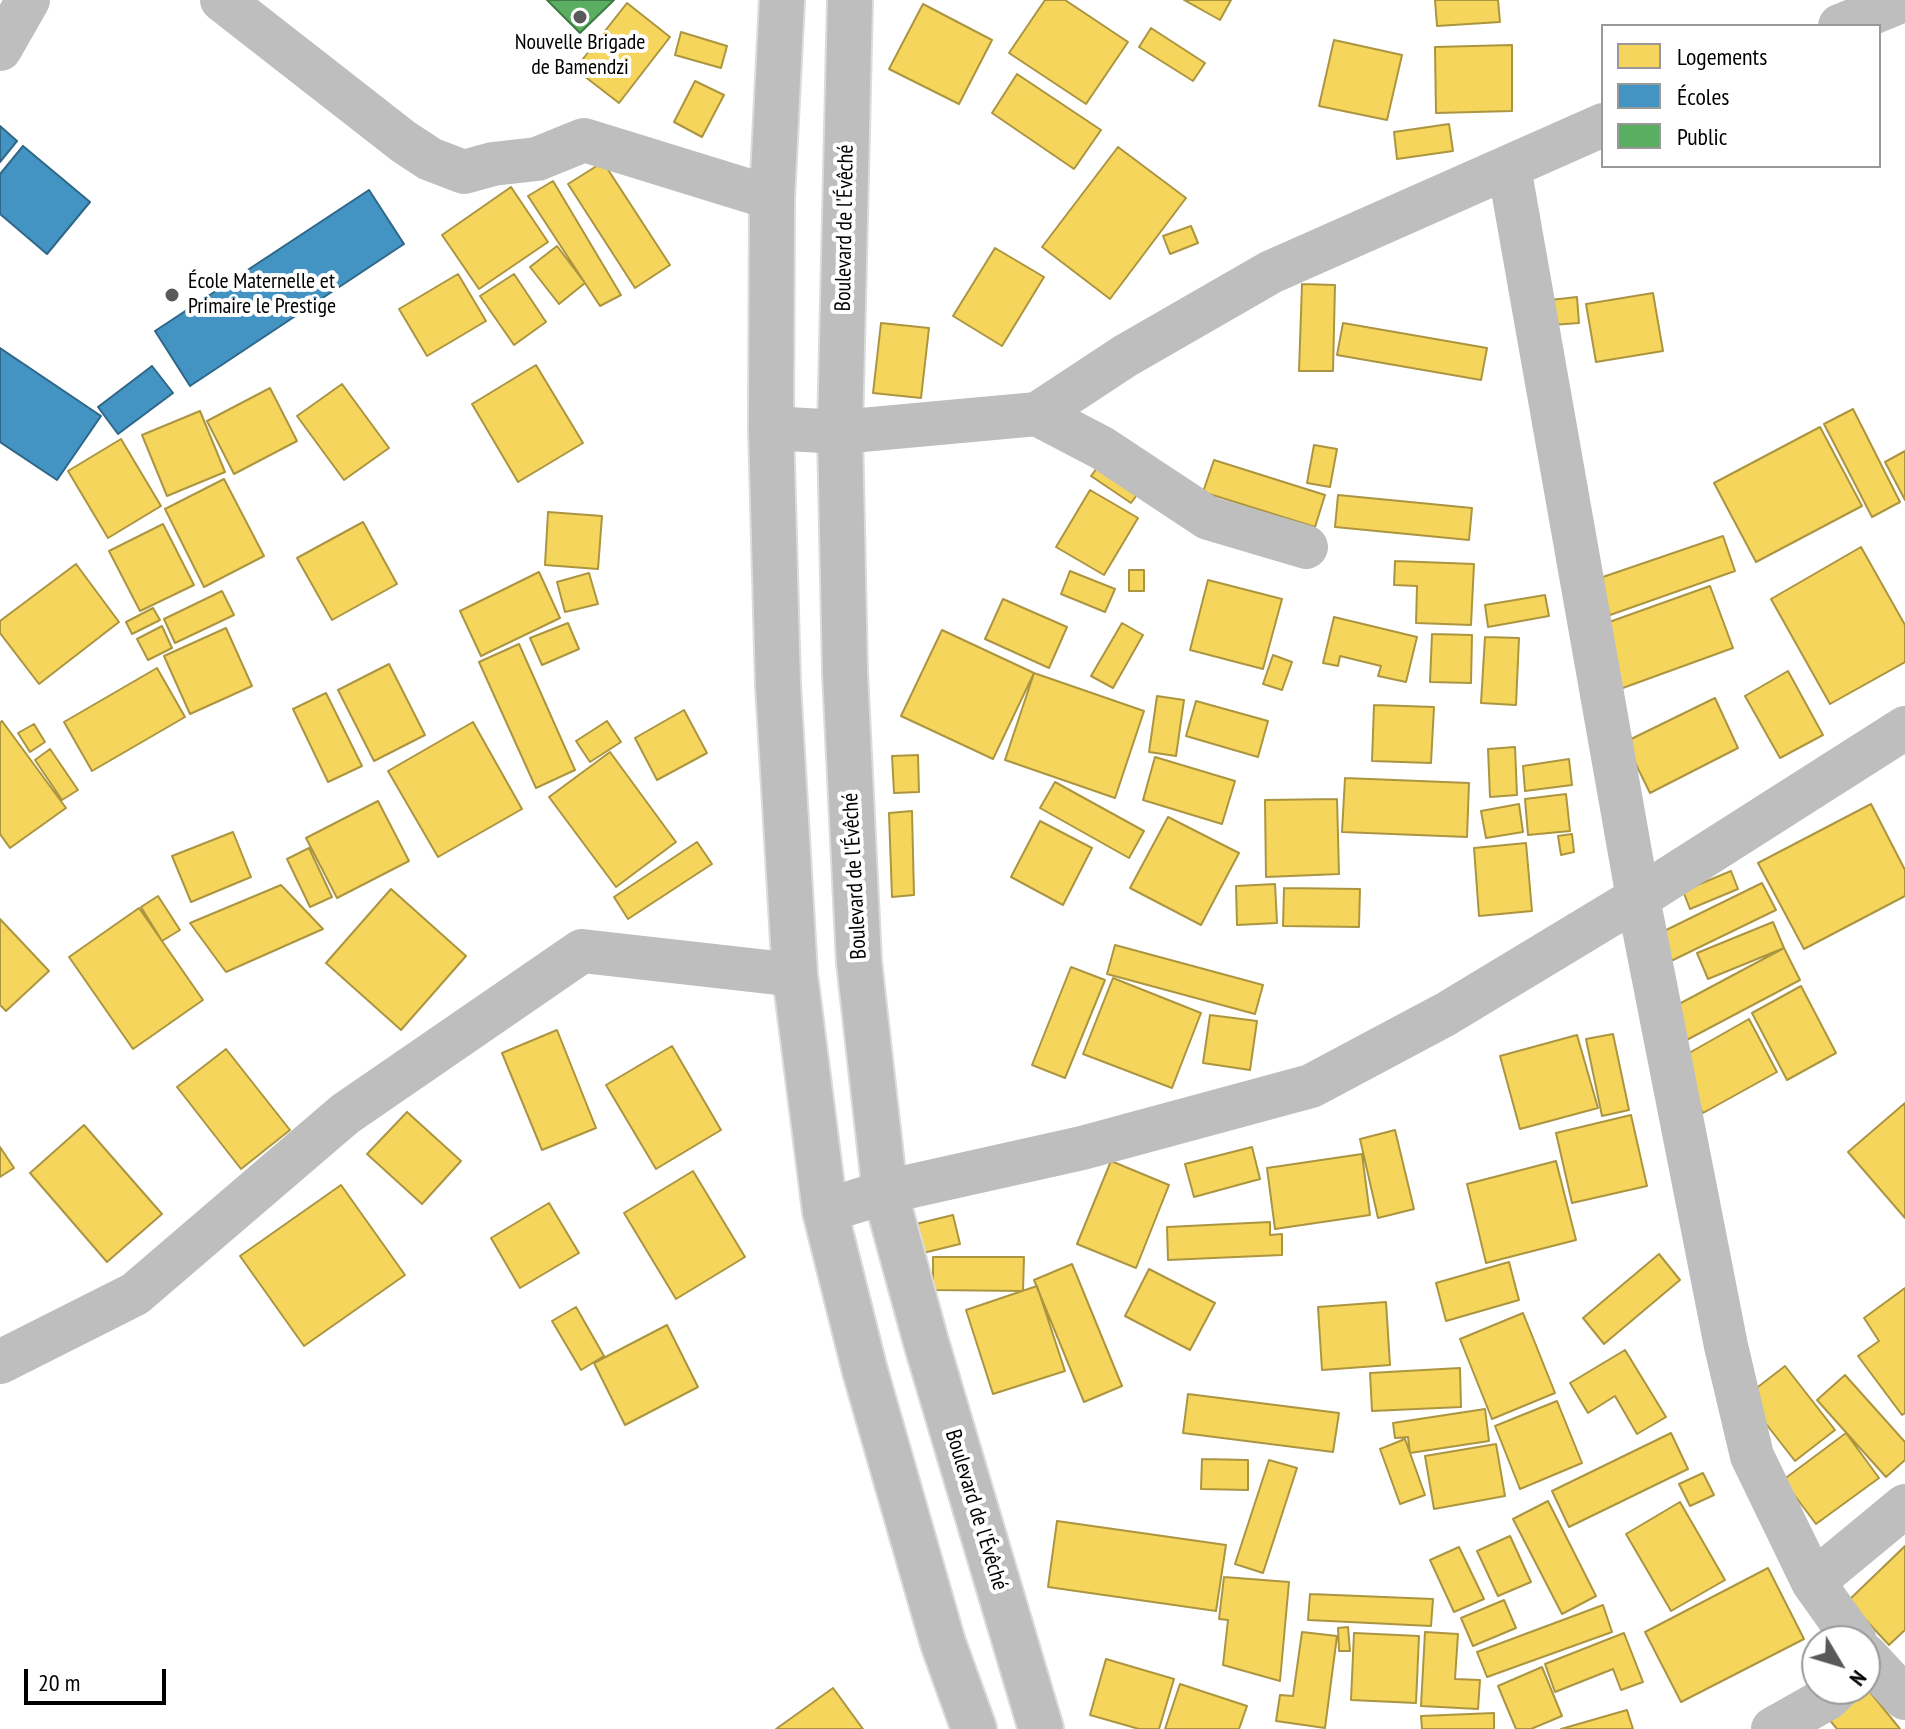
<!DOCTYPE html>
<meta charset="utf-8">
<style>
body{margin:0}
#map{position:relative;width:1905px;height:1729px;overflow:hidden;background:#fff;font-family:"PT Sans Narrow",sans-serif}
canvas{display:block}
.legend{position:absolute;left:1601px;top:24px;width:280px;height:144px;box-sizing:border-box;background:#fff;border:2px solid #999;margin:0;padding:10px 14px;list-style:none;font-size:24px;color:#000}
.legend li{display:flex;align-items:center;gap:16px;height:40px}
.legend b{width:40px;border:2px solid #999}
.north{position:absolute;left:1801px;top:1625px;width:80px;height:80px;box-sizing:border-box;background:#fff;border:2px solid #999;border-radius:50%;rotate:128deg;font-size:22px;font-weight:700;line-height:32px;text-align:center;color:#000}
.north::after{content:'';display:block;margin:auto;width:28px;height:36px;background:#595959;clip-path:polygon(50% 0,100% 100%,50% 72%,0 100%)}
.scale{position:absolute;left:24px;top:1669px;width:142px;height:36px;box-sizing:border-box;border:4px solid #000;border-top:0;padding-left:10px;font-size:24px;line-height:28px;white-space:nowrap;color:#000;-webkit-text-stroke:6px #fff;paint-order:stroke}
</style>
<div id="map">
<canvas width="1905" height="1729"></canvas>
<ul class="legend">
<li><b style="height:22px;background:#f6d55c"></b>Logements</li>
<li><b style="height:22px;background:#4393c3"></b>Écoles</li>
<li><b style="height:22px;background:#5aae61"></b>Public</li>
</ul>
<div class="north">N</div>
<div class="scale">20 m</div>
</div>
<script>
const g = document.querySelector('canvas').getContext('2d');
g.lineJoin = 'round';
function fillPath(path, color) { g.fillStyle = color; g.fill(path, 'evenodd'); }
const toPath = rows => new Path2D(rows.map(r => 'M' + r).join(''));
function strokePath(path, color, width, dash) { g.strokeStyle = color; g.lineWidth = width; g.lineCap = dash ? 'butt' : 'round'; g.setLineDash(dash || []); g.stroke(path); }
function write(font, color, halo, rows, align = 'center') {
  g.font = font + ' "PT Sans Narrow",sans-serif'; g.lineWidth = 8; g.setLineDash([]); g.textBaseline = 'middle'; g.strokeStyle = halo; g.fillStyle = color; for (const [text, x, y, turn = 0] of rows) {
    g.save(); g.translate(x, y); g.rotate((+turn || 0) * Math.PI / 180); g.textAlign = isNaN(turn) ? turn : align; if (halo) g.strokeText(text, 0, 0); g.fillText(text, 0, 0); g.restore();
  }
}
const homes = toPath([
 [1045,0,1065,0,1128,42,1086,104,1009,53,1045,0],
 [1184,0,1231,0,1220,20,1184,0],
 [1435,0,1498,0,1500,22,1437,26,1435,0],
 [627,3,670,37,619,103,575,69,627,3],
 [923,4,992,40,959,104,889,69,923,4],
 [1151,28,1205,63,1193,81,1139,47,1151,28],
 [681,32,727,46,721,68,675,55,681,32],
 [1334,40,1402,55,1387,120,1319,106,1334,40],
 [1512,45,1512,111,1436,113,1435,47,1512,45],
 [1017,74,1101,130,1074,169,992,113,1017,74],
 [695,81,724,95,702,137,674,122,695,81],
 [1449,124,1453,151,1397,159,1394,132,1449,124],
 [1118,147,1186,198,1110,299,1042,247,1118,147],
 [603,162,670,265,635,288,568,184,603,162],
 [553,181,621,295,600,306,528,196,553,181],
 [511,187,548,242,479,289,442,235,511,187],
 [1191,226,1198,243,1170,254,1163,236,1191,226],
 [557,246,585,283,559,304,530,267,557,246],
 [995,248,1044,277,1002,346,953,316,995,248],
 [458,274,486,321,427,356,399,309,458,274],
 [514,274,546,322,514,345,480,296,514,274],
 [1302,284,1335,285,1333,371,1299,371,1302,284],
 [1653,293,1663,351,1596,362,1586,304,1653,293],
 [1577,297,1579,323,1552,325,1550,300,1577,297],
 [881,323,929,328,921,398,873,393,881,323],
 [1343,323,1487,348,1481,380,1337,355,1343,323],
 [536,365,583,443,518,482,472,404,536,365],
 [342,384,389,448,344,480,297,416,342,384],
 [270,388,297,441,234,474,207,421,270,388],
 [1853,409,1900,502,1872,517,1824,424,1853,409],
 [200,411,225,472,167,496,142,435,200,411],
 [1820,427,1862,506,1756,562,1714,483,1820,427],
 [121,439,161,506,108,538,68,471,121,439],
 [1314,445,1337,449,1330,487,1307,483,1314,445],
 [1905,451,1905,500,1885,462,1905,451],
 [1103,460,1142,488,1131,503,1091,476,1103,460],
 [1214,460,1325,495,1315,527,1203,492,1214,460],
 [224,479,264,556,204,587,165,509,224,479],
 [1090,490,1138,518,1104,575,1056,547,1090,490],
 [1338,495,1472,508,1469,540,1335,527,1338,495],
 [548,512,602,516,598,569,545,565,548,512],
 [363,522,397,584,332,620,297,558,363,522],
 [163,524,194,585,140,611,109,551,163,524],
 [1723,536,1735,571,1610,615,1597,579,1723,536],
 [1861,547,1905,625,1905,662,1830,704,1771,599,1861,547],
 [1395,561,1474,564,1471,625,1416,623,1417,586,1394,585,1395,561],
 [76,564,119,622,39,684,0,633,0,621,76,564],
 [1129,570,1144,570,1144,591,1129,591,1129,570],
 [1070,571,1115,589,1105,612,1061,594,1070,571],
 [539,572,560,618,481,656,460,611,539,572],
 [589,573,598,604,565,612,557,582,589,573],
 [1208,580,1282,599,1263,669,1190,650,1208,580],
 [1710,586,1733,648,1620,689,1598,626,1710,586],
 [222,591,234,615,175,643,164,619,222,591],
 [1545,595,1549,616,1488,627,1485,605,1545,595],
 [1003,599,1067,627,1049,668,985,639,1003,599],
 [153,608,160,620,132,634,126,622,153,608],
 [1334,617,1417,637,1406,682,1378,676,1381,666,1340,656,1338,666,1323,663,1334,617],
 [568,623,579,649,542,665,530,638,568,623],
 [1122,623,1143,635,1113,688,1091,676,1122,623],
 [162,626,172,648,148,660,137,639,162,626],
 [226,628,252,686,190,714,164,656,226,628],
 [942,630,1034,673,993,759,901,716,942,630],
 [1432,634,1472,635,1471,683,1430,682,1432,634],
 [1485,637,1519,638,1516,705,1481,703,1485,637],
 [519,644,575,770,536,788,479,662,519,644],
 [1273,655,1292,662,1282,690,1263,684,1273,655],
 [389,664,425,735,374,761,338,690,389,664],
 [157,668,185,717,92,771,64,722,157,668],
 [1788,671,1823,735,1780,758,1745,696,1788,671],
 [1034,673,1144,711,1115,798,1005,760,1034,673],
 [326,693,362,766,328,782,293,709,326,693],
 [1157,696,1184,700,1176,756,1149,752,1157,696],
 [1715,698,1738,748,1650,793,1625,742,1715,698],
 [1196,701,1268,721,1258,757,1186,736,1196,701],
 [1374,705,1434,707,1431,763,1372,761,1374,705],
 [684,710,707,753,657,780,635,738,684,710],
 [2,721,66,808,10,848,0,834,0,723,2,721],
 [607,721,621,742,590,762,576,741,607,721],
 [473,722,522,809,438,857,388,771,473,722],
 [34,724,45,742,30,752,18,733,34,724],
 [1515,747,1517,795,1490,797,1488,749,1515,747],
 [50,749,78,790,62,800,35,760,50,749],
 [610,752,676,842,616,887,549,797,610,752],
 [918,755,919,792,894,793,892,756,918,755],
 [1155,757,1235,781,1222,824,1143,800,1155,757],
 [1569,759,1572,785,1525,791,1523,766,1569,759],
 [1345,778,1469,783,1467,837,1342,832,1345,778],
 [1055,782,1144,831,1129,858,1040,808,1055,782],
 [1566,794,1570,831,1528,835,1525,799,1566,794],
 [1337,799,1339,874,1266,877,1265,800,1337,799],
 [378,801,409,861,337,898,306,838,378,801],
 [1519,804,1523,832,1486,838,1481,811,1519,804],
 [1871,804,1905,870,1905,896,1804,949,1758,863,1871,804],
 [912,811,914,895,892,897,889,813,912,811],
 [1168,817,1239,853,1201,925,1130,888,1168,817],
 [1040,821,1092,848,1063,905,1011,877,1040,821],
 [233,832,251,877,191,902,172,856,233,832],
 [1572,834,1574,852,1561,855,1558,836,1572,834],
 [697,842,712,864,628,919,614,897,697,842],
 [1526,843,1532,911,1479,916,1474,848,1526,843],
 [309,848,332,897,310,907,287,859,309,848],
 [1731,871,1738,889,1690,909,1683,891,1731,871],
 [1762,883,1776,910,1671,961,1658,934,1762,883],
 [1275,884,1277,923,1237,925,1236,886,1275,884],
 [281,885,323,929,226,972,190,923,281,885],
 [1284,888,1360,889,1359,927,1283,926,1284,888],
 [391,889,466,956,401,1030,326,963,391,889],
 [158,896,180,930,162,941,141,907,158,896],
 [139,908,203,1000,133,1049,69,957,139,908],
 [0,919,49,971,6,1011,0,1005,0,919],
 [1773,922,1784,948,1708,979,1697,953,1773,922],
 [1115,945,1263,985,1255,1014,1107,974,1115,945],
 [1784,948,1800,980,1681,1043,1664,1012,1784,948],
 [1071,967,1105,980,1065,1078,1032,1065,1071,967],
 [1113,978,1201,1013,1172,1088,1083,1054,1113,978],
 [1801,986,1836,1053,1787,1080,1752,1013,1801,986],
 [1210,1015,1257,1021,1250,1070,1203,1063,1210,1015],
 [1749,1019,1777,1072,1703,1113,1675,1061,1749,1019],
 [557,1030,596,1128,542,1150,502,1053,557,1030],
 [1613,1034,1629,1110,1602,1116,1586,1039,1613,1034],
 [1577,1035,1598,1108,1520,1129,1500,1056,1577,1035],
 [672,1046,721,1130,656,1169,606,1085,672,1046],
 [226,1049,290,1130,241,1169,177,1087,226,1049],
 [1905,1103,1905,1218,1848,1152,1905,1103],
 [407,1112,461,1161,422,1204,367,1154,407,1112],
 [1631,1115,1647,1186,1572,1203,1556,1133,1631,1115],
 [84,1125,162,1214,107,1262,30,1173,84,1125],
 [1395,1130,1414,1209,1378,1218,1360,1139,1395,1130],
 [0,1147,14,1168,0,1177,0,1147],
 [1252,1147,1260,1179,1194,1197,1185,1164,1252,1147],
 [1362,1154,1370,1215,1275,1229,1267,1168,1362,1154],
 [1111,1161,1169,1185,1136,1268,1077,1244,1111,1161],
 [1556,1161,1576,1240,1486,1263,1467,1184,1556,1161],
 [693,1171,745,1257,676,1299,624,1213,693,1171],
 [341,1185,405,1275,304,1346,240,1256,341,1185],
 [549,1203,579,1253,520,1288,491,1238,549,1203],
 [953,1215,960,1244,923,1253,916,1224,953,1215],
 [1270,1222,1270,1235,1282,1234,1282,1255,1168,1260,1167,1227,1270,1222],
 [1659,1254,1680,1280,1604,1344,1583,1318,1659,1254],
 [933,1257,1024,1257,1023,1291,933,1290,933,1257],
 [1509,1262,1519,1300,1446,1321,1436,1283,1509,1262],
 [1072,1264,1122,1386,1084,1402,1034,1280,1072,1264],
 [1149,1269,1215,1303,1190,1350,1125,1316,1149,1269],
 [1037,1286,1065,1371,993,1394,966,1310,1037,1286],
 [1905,1288,1905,1413,1902,1415,1858,1356,1879,1341,1864,1318,1905,1288],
 [1386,1302,1390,1365,1322,1370,1318,1307,1386,1302],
 [576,1307,604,1356,581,1370,552,1321,576,1307],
 [1523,1313,1555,1393,1492,1419,1460,1339,1523,1313],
 [667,1325,698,1387,625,1425,594,1363,667,1325],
 [1625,1350,1666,1417,1637,1434,1615,1396,1588,1413,1570,1383,1625,1350],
 [1785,1366,1835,1430,1795,1461,1745,1397,1785,1366],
 [1460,1368,1461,1407,1372,1411,1370,1373,1460,1368],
 [1845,1375,1905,1442,1905,1460,1886,1477,1817,1400,1845,1375],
 [1188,1394,1339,1413,1333,1452,1183,1433,1188,1394],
 [1557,1401,1582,1463,1520,1489,1495,1426,1557,1401],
 [1485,1409,1489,1441,1410,1453,1408,1437,1395,1438,1393,1423,1485,1409],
 [1671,1433,1688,1469,1569,1527,1552,1491,1671,1433],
 [1846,1433,1879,1478,1816,1524,1783,1480,1846,1433],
 [1405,1439,1425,1495,1400,1504,1380,1449,1405,1439],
 [1496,1444,1505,1496,1434,1509,1425,1456,1496,1444],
 [1202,1459,1248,1460,1248,1490,1201,1489,1202,1459],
 [1269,1460,1297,1468,1263,1573,1235,1564,1269,1460],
 [1703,1473,1714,1495,1690,1506,1679,1484,1703,1473],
 [1548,1501,1596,1596,1562,1614,1513,1519,1548,1501],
 [1680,1502,1725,1580,1671,1611,1626,1534,1680,1502],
 [1057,1521,1226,1545,1216,1611,1048,1587,1057,1521],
 [1510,1536,1531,1582,1498,1596,1477,1551,1510,1536],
 [1905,1546,1905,1630,1889,1645,1848,1601,1905,1546],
 [1459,1547,1484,1599,1454,1612,1430,1560,1459,1547],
 [1768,1568,1804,1639,1681,1702,1645,1632,1768,1568],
 [1224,1577,1289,1582,1280,1681,1223,1665,1228,1620,1219,1619,1224,1577],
 [1310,1594,1433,1599,1431,1626,1308,1620,1310,1594],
 [1504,1600,1516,1628,1473,1646,1461,1618,1504,1600],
 [1603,1605,1612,1632,1487,1677,1477,1652,1603,1605],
 [1348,1627,1350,1651,1339,1651,1338,1628,1348,1627],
 [1302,1632,1337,1636,1325,1728,1276,1721,1280,1695,1293,1696,1302,1632],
 [1425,1632,1458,1634,1455,1679,1480,1680,1478,1709,1421,1706,1425,1632],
 [1354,1633,1419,1636,1416,1703,1351,1700,1354,1633],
 [1624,1633,1643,1682,1621,1690,1613,1669,1555,1692,1545,1664,1624,1633],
 [1106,1659,1174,1679,1159,1729,1139,1729,1090,1715,1106,1659],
 [1542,1667,1562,1716,1531,1729,1516,1729,1498,1686,1542,1667],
 [1180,1684,1247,1706,1239,1729,1165,1729,1180,1684],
 [1866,1687,1900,1729,1837,1729,1828,1718,1866,1687],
 [833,1688,863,1729,776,1729,833,1688],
 [1627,1710,1633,1729,1561,1729,1627,1710],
 [1494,1713,1494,1729,1422,1729,1421,1716,1494,1713]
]);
fillPath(homes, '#f6d55c');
strokePath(homes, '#ac9540', 2);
const schools = toPath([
 [0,126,17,141,0,162,0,126],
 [23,146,90,202,47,254,0,214,0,174,23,146],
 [369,190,404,244,190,386,155,331,369,190],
 [0,348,101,416,57,480,0,442,0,348],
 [152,366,173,393,118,434,98,407,152,366]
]);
fillPath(schools, '#4393c3');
strokePath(schools, '#2f6788', 2);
const public = toPath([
 [547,0,614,0,580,33,547,0]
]);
fillPath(public, '#5aae61');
strokePath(public, '#3f7a44', 2);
const primary = toPath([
 [782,0,772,198,771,428,778,685,795,975,825,1211,865,1371,943,1643,974,1729],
 [850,0,840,432,845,673,859,962,885,1192,926,1342,1041,1729]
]);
strokePath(primary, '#dbdbdb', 48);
strokePath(toPath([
 [222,0,404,142,430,159,464,172,493,164,537,159,584,140,772,198],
 [1840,26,1904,0],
 [0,49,28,0],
 [1509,167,1638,898,1726,1346,1752,1456,1813,1582,1855,1641],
 [1037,414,1102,448,1208,518,1306,547],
 [771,428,840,432,1037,414,1125,356,1271,272,1603,125],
 [825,1211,885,1192,1082,1148,1311,1086,1446,1014,1638,898,1905,728],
 [0,1362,135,1294,345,1114,582,951,795,975],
 [1813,1582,1905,1506],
 [1865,1655,1905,1698],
 [1773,1729,1828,1698,1837,1689]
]), '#bebebe', 44);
strokePath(primary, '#bebebe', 44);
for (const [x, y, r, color] of [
 [580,17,8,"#595959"],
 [172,295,8,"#595959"]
]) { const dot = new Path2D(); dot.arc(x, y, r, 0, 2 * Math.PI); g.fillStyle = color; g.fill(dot); strokePath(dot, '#fff', 3); }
write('22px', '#000', '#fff', [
 ["Nouvelle Brigade",580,43],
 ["de Bamendzi",580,68],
 ["École Maternelle et",188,282,"left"],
 ["Primaire le Prestige",188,307,"left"]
]);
write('22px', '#000', '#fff', [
 ["Boulevard de l'Évêché",845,228,-89],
 ["Boulevard de l'Évêché",855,876,-93],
 ["Boulevard de l'Évêché",976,1510,73]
]);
</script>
